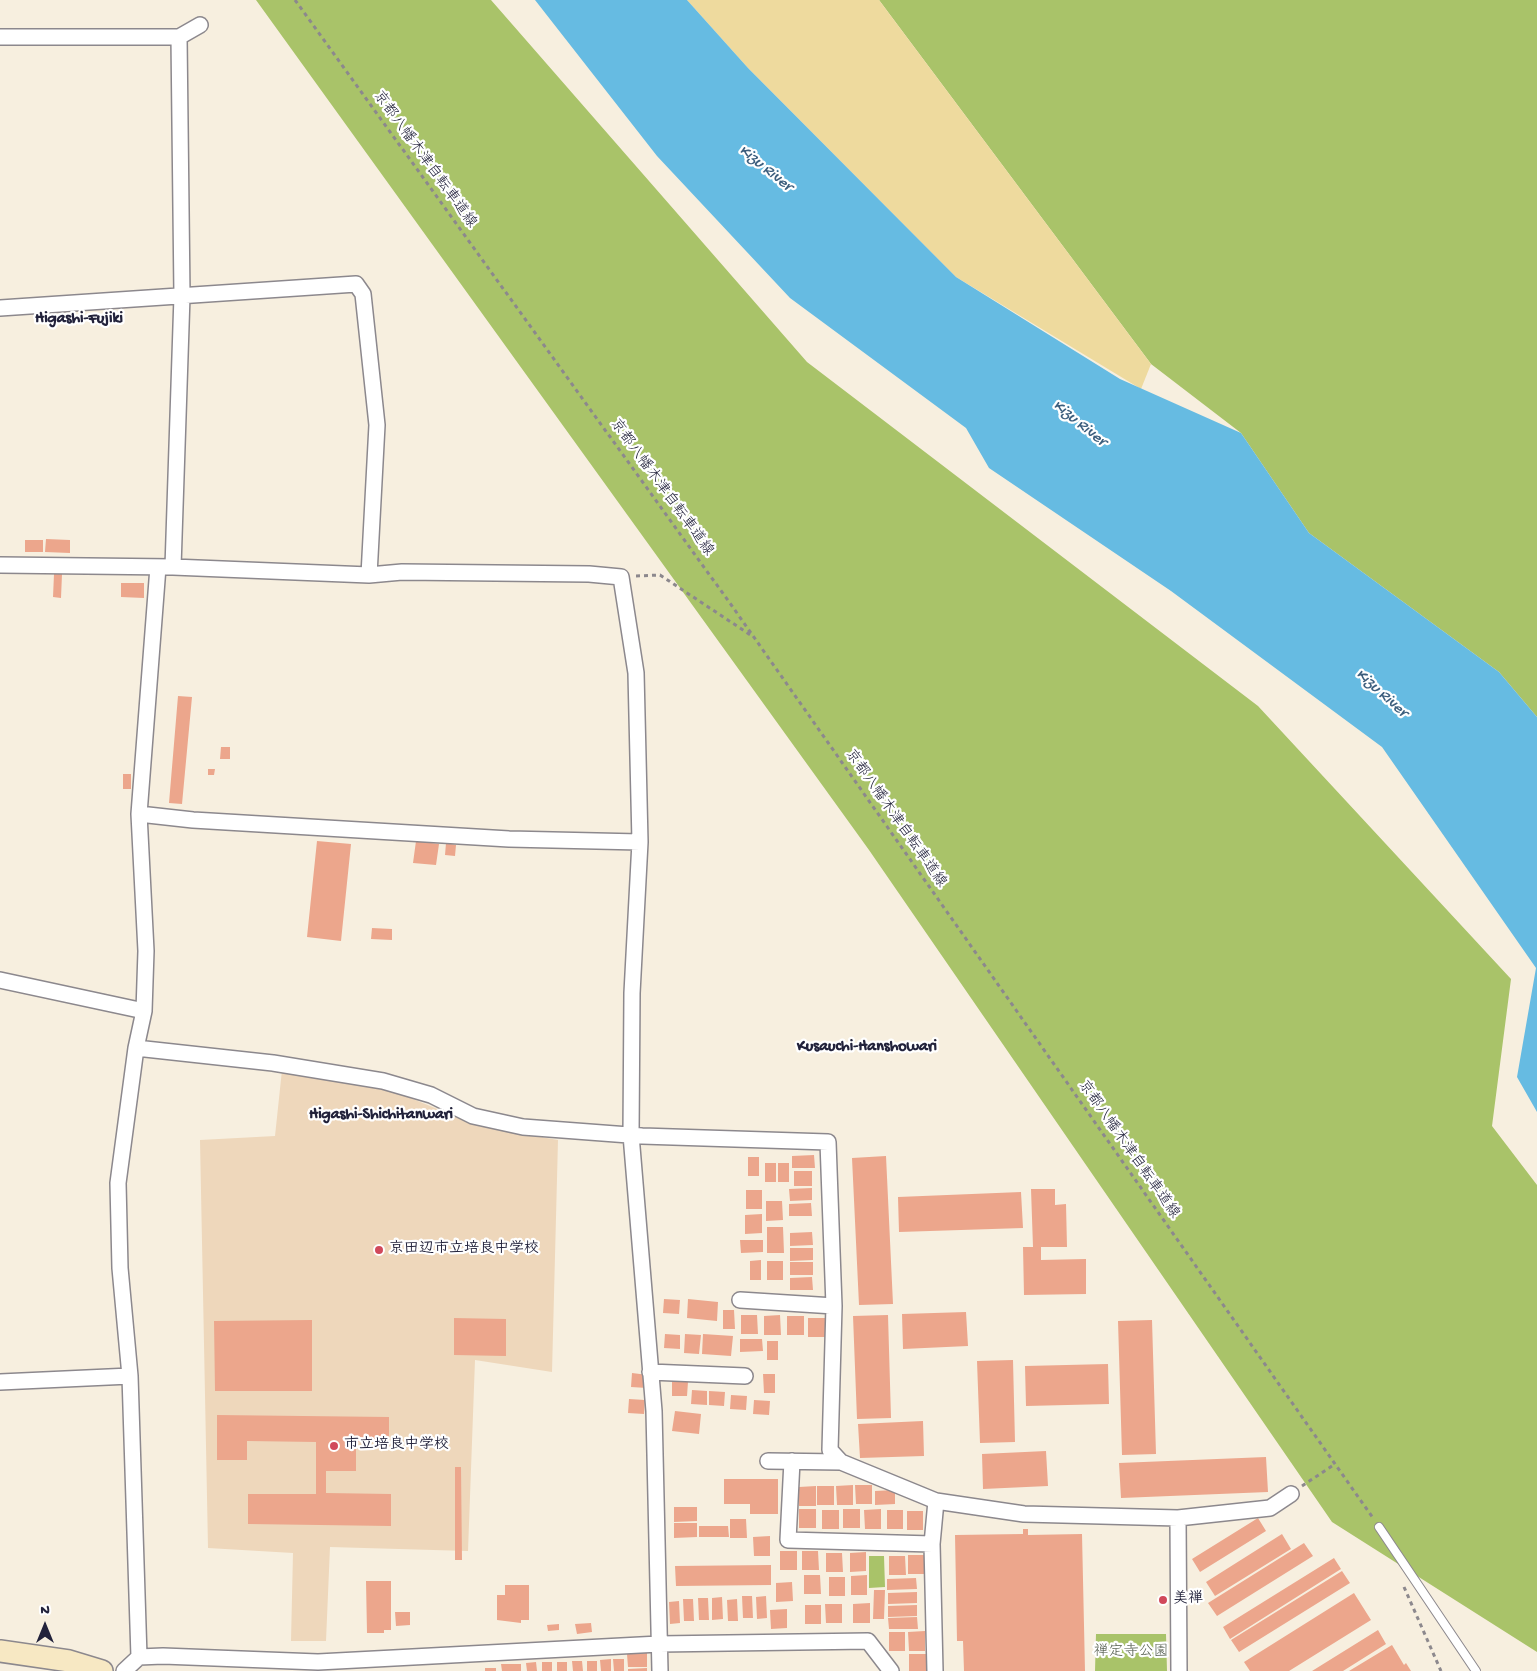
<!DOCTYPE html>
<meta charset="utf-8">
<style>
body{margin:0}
#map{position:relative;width:1537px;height:1671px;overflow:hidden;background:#f7efdf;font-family:"Gochi Hand",sans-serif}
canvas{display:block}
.north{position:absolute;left:20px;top:1601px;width:50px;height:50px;-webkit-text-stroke:4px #fff;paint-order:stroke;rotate:0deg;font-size:14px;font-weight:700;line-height:20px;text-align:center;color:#22223b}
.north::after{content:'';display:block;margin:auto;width:18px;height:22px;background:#22223b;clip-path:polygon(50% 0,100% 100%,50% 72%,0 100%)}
</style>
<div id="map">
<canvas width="1537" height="1671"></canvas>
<div class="north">N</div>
</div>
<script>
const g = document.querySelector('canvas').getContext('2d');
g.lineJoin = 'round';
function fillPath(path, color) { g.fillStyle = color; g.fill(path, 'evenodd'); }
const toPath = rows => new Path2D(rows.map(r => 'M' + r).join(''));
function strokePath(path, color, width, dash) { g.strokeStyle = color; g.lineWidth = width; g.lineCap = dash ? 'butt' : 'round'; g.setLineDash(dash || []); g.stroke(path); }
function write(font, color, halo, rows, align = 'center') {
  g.font = font + ' "Gochi Hand","Klee One",sans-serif'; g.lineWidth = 4.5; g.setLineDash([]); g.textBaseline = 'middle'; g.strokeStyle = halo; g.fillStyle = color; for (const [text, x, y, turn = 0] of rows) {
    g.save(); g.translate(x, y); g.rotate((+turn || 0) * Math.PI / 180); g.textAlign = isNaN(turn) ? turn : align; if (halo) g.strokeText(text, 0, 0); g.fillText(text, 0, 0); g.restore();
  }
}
fillPath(toPath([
 [282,1070,386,1088,479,1126,558,1140,552,1372,475,1360,468,1551,330,1547,326,1641,291,1641,293,1553,208,1548,200,1140,275,1136]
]), '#eed7bb');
fillPath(toPath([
 [256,0,491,0,807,362,1258,706,1511,979,1492,1126,1537,1185,1537,1652,1332,1522,869,850],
 [879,0,1537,0,1537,717,1499,672,1309,533,1241,433,1151,364],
 [869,1556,884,1556,885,1587,869,1588],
 [1096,1634,1166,1634,1167,1671,1095,1671]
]), '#a9c369');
fillPath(toPath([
 [687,0,879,0,1151,364,1141,389,956,277,748,68]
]), '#eeda9e');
fillPath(toPath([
 [535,0,687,0,748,68,956,277,1120,379,1241,433,1309,533,1499,672,1537,717,1537,1112,1517,1077,1536,968,1382,747,1171,591,989,468,966,428,790,298,657,156]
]), '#66bbe2');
fillPath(toPath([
 [46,539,70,540,70,553,45,552],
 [25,540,43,540,43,552,25,552],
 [54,574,62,574,61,598,53,597],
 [121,583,144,583,144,598,121,597],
 [178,696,192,697,182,804,169,803],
 [221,747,230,747,230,759,220,759],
 [208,769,215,769,214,775,208,775],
 [123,774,131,774,131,789,123,789],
 [317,841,351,844,341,941,307,937],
 [416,841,439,844,436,865,413,863],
 [446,843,456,845,455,856,445,855],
 [372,928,392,929,392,940,371,939],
 [814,1155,815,1168,792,1168,792,1156],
 [886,1156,893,1304,859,1305,852,1158],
 [748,1157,759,1157,759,1176,748,1176],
 [765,1163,776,1163,776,1182,765,1182],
 [778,1163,789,1163,789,1182,778,1182],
 [794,1171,812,1171,812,1186,794,1186],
 [812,1188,812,1200,790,1201,789,1189],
 [1031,1189,1055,1189,1055,1205,1066,1204,1067,1247,1041,1247,1041,1260,1086,1259,1086,1294,1024,1295,1023,1247,1033,1247],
 [746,1190,762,1190,762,1209,746,1209],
 [1021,1192,1023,1228,899,1232,898,1197],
 [766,1201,782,1201,783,1220,766,1221],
 [811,1203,812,1216,789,1216,789,1204],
 [762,1214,762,1233,745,1234,745,1215],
 [767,1227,783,1227,784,1253,767,1253],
 [812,1232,813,1245,790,1246,790,1233],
 [740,1240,763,1240,763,1252,741,1253],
 [790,1248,813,1248,813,1260,790,1261],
 [761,1260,761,1280,750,1280,750,1261],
 [767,1261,783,1261,783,1280,767,1280],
 [790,1262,813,1262,813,1275,790,1275],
 [812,1277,813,1290,790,1290,790,1278],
 [664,1299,680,1300,679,1314,663,1313],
 [688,1299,718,1302,717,1321,687,1318],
 [723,1310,734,1310,735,1329,723,1329],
 [966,1312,968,1346,903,1349,902,1314],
 [741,1315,757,1315,758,1334,741,1334],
 [780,1315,781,1335,764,1335,764,1316],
 [888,1315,891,1418,857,1419,853,1316],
 [787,1316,804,1316,804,1335,787,1335],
 [454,1318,506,1319,506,1356,454,1355],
 [808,1318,825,1318,825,1337,808,1337],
 [312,1320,312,1391,215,1391,214,1321],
 [1152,1320,1156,1454,1122,1455,1118,1321],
 [665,1334,680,1335,680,1349,664,1348],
 [685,1334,701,1335,699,1354,684,1353],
 [703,1334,733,1336,731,1356,702,1354],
 [740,1339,762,1339,763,1351,740,1352],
 [767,1341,778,1341,778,1360,767,1360],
 [1013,1360,1015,1442,980,1443,977,1361],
 [1108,1364,1109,1404,1026,1406,1025,1366],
 [632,1373,648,1375,647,1388,631,1387],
 [763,1374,775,1374,775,1393,764,1393],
 [672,1382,688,1382,687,1396,672,1396],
 [692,1390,707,1391,707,1405,691,1404],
 [709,1391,725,1392,724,1406,709,1405],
 [731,1395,747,1396,746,1410,730,1409],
 [629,1399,645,1400,644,1414,628,1413],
 [754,1400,770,1401,769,1415,753,1414],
 [675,1411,701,1414,699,1434,672,1431],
 [217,1415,389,1417,389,1442,356,1442,356,1471,326,1471,326,1493,391,1494,391,1526,248,1524,248,1494,316,1494,316,1442,247,1441,247,1460,217,1460],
 [923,1421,924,1456,860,1458,858,1424],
 [1046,1451,1048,1486,983,1489,982,1454],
 [1266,1457,1268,1492,1121,1498,1119,1463],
 [455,1467,461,1467,462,1560,455,1560],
 [724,1479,778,1479,778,1514,750,1514,750,1504,724,1504],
 [853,1485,853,1505,837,1505,836,1486],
 [855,1485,872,1485,872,1504,856,1504],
 [816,1486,816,1506,799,1506,799,1487],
 [817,1486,834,1486,834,1505,817,1505],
 [895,1490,895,1504,875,1505,875,1491],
 [674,1507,697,1507,697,1521,674,1522],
 [799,1509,816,1509,816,1528,799,1528],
 [843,1509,860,1509,860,1528,843,1528],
 [881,1509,881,1529,865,1529,864,1510],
 [822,1510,839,1510,839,1529,822,1529],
 [887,1510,903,1510,903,1529,887,1529],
 [907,1511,923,1511,923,1530,907,1530],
 [1258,1518,1266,1531,1200,1572,1192,1559],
 [730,1519,746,1519,747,1538,730,1538],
 [674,1523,697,1523,697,1537,674,1538],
 [699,1526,728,1526,729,1537,699,1537],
 [1023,1529,1028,1529,1028,1535,1082,1534,1085,1671,964,1671,963,1641,957,1641,955,1535,1023,1534],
 [1282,1534,1291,1549,1215,1596,1206,1582],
 [770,1536,770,1556,754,1556,753,1537],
 [1304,1543,1313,1556,1217,1616,1208,1603],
 [780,1551,797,1551,797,1570,780,1570],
 [802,1551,818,1551,819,1570,802,1570],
 [866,1552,866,1571,850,1572,850,1553],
 [826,1553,842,1553,843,1572,826,1572],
 [908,1555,924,1555,925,1574,908,1574],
 [889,1556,905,1556,906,1575,889,1575],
 [1334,1558,1341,1569,1230,1639,1223,1627],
 [771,1565,771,1585,676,1586,675,1566],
 [1342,1571,1350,1583,1239,1652,1231,1640],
 [804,1575,820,1575,821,1594,804,1594],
 [867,1575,867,1595,851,1595,851,1576],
 [829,1577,845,1577,845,1596,829,1596],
 [916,1578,917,1589,887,1590,887,1579],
 [366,1581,391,1581,391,1630,384,1630,384,1633,367,1633],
 [792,1582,793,1601,776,1602,776,1583],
 [505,1585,529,1585,529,1620,521,1620,521,1623,497,1620,497,1595,505,1595],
 [874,1590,885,1590,884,1619,873,1619],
 [917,1592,917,1603,888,1604,888,1593],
 [1354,1593,1371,1620,1289,1671,1250,1671,1244,1662],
 [742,1596,752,1596,753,1618,743,1618],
 [766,1596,767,1618,757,1619,756,1597],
 [722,1597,723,1619,712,1620,712,1598],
 [698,1598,708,1598,709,1620,699,1620],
 [683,1599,693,1599,694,1621,684,1621],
 [737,1599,738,1621,728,1621,727,1600],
 [679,1601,680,1623,670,1624,669,1602],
 [870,1603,870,1623,853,1623,853,1604],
 [825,1604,842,1604,842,1623,826,1623],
 [805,1605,821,1605,821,1624,805,1624],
 [917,1605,917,1616,888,1617,888,1606],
 [787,1609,787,1628,771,1629,770,1610],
 [395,1612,410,1612,410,1625,396,1626],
 [917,1617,918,1629,889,1629,888,1618],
 [591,1623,592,1632,577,1634,575,1624],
 [559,1624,559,1630,548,1631,547,1625],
 [1378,1630,1386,1644,1343,1671,1312,1671],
 [925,1631,925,1651,909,1651,908,1632],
 [889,1632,905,1632,905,1651,889,1651],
 [1392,1645,1404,1665,1406,1663,1411,1671,1349,1671],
 [647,1653,647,1667,628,1667,627,1654],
 [909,1654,926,1654,926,1671,909,1671],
 [611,1659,611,1671,601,1671,600,1660],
 [613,1659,624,1659,624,1671,614,1671],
 [572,1661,582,1661,583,1671,573,1671],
 [587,1661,597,1661,597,1671,587,1671],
 [536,1662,537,1671,527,1671,526,1663],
 [542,1662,552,1662,552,1671,542,1671],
 [557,1662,567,1662,567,1671,557,1671],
 [501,1664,521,1664,521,1671,502,1671],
 [485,1668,496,1668,496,1671,485,1671],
 [647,1668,647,1671,628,1671,628,1669]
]), '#eca68c');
const lane = toPath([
 [1379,1527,1476,1671]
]);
const street = toPath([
 [0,37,179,37,200,25],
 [0,308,356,284,363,294,377,425,369,575],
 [0,565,173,567,369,575,402,572,589,574,621,577,636,673,640,842,632,993,631,1135,654,1411,660,1671],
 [173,567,182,296,179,37],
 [139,814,193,820,509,839,640,842],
 [0,980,144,1011],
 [136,1048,273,1063,383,1081,431,1095,473,1116,523,1127,642,1136,828,1142,834,1306,830,1450,841,1462,936,1501,1024,1514,1178,1518,1270,1508,1291,1494],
 [740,1300,834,1306],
 [650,1372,745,1376],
 [0,1382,130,1376],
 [768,1461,841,1462],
 [792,1461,788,1540,932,1544],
 [1178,1518,1179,1671],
 [139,1657,130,1376,120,1268,118,1183,136,1048,144,1011,146,951,139,814,158,567],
 [124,1671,139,1657,163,1656,318,1662,659,1644,868,1641,891,1671],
 [935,1671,932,1544,936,1501]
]);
const secondary = toPath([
 [0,1651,69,1661,102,1671]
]);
strokePath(lane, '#8c888d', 10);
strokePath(street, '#8c888d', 18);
strokePath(secondary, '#8c888d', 24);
strokePath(toPath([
 [295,0,732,606,1373,1518],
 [636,576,660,575,752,636],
 [1302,1486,1335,1464],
 [1404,1587,1441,1671]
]), '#8c888d', 3, [4, 4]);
strokePath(lane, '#fff', 8);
strokePath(street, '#fff', 15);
strokePath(secondary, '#f7e8c3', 21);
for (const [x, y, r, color] of [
 [379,1250,5,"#d1495b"],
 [334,1446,5,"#d1495b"],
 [1163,1600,5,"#d1495b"]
]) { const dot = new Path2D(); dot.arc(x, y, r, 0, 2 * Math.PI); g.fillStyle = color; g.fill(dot); strokePath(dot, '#fff', 2); }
write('15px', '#22223b', '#fff', [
 ["京都八幡木津自転車道線",424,160,54],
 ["京都八幡木津自転車道線",661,488,54],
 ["京都八幡木津自転車道線",895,819,55],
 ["京都八幡木津自転車道線",1128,1150,55]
]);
write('bold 15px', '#22223b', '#fff', [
 ["京田辺市立培良中学校",389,1250],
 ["市立培良中学校",344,1446],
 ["美禅",1173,1600]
], 'left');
write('15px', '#515a4b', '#fff', [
 ["禅定寺公園",1131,1653]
]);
write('italic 16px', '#3d5f7e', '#fff', [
 ["Kizu River",765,169,39],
 ["Kizu River",1079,424,39],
 ["Kizu River",1381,694,42]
]);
write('bold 16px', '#22223b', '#fff', [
 ["Higashi-Fujiki",79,320],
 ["Kusauchi-Hanshowari",867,1048],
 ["Higashi-Shichitanwari",381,1116]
]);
</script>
